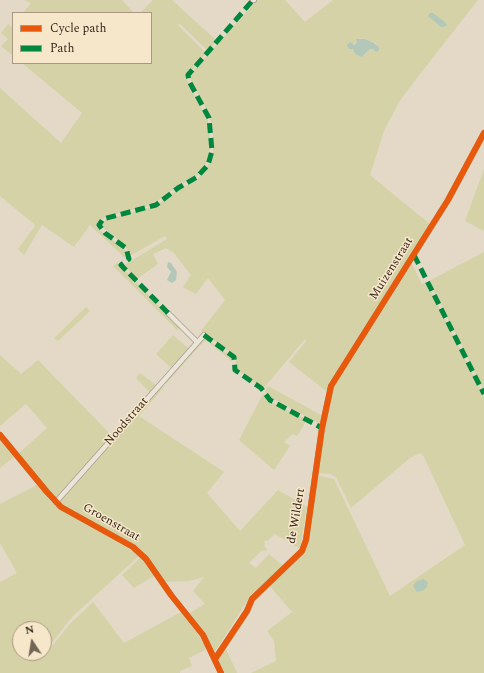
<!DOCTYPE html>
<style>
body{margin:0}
#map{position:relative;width:484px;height:673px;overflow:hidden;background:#e3d9c6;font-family:Spectral,serif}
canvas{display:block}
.legend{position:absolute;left:12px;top:12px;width:140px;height:52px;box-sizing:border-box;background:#f7e7ca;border:1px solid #a99984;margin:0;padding:5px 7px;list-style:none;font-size:12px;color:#35251a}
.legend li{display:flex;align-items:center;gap:8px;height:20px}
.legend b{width:20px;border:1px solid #a99984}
.north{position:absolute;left:12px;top:621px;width:40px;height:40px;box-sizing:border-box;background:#f7e7ca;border:1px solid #a99984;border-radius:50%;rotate:348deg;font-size:11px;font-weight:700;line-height:16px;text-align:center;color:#35251a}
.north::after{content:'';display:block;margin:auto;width:14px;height:18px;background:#726456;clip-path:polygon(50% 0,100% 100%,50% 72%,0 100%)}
</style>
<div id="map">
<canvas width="484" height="673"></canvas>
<ul class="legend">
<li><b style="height:5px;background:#e8590c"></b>Cycle path</li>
<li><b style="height:5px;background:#00873e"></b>Path</li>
</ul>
<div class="north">N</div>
</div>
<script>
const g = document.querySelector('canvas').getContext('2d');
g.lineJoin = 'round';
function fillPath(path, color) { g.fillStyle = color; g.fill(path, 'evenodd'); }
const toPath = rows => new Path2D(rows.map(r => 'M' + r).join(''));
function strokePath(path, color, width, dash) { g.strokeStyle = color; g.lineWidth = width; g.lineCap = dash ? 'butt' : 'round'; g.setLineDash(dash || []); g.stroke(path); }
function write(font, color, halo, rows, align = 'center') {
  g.font = font + ' Spectral,serif'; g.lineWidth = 3; g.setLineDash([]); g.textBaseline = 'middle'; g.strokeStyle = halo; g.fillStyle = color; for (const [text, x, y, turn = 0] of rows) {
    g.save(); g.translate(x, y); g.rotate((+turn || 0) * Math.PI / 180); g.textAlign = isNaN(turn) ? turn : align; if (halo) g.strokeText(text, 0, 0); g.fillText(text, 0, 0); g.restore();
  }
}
fillPath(toPath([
 [24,0,122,0,134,13,23,13,31,3],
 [153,0,172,0,217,41,208,51,180,24,178,25,206,53,186,77,208,121,211,145,207,162,196,177,176,187,152,205,108,216,98,221,96,225,98,229,125,249,127,255,125,258,90,225,74,247,42,225,24,255,18,249,35,226,34,224,0,196,0,88,61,143,82,113,22,63,151,63,151,13,140,13],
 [257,0,285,0,305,22,333,0,478,0,413,83,399,102,384,131,370,175,431,225,352,347,326,391,289,362,306,341,305,339,263,389,236,369,236,360,234,355,201,331,225,300,208,278,196,294,188,290,183,287,191,275,173,252,166,248,153,254,158,264,137,279,124,265,167,239,165,236,130,256,125,245,102,227,104,221,111,218,156,206,177,190,197,180,205,172,213,154,213,128,209,115,189,76],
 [360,38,376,43,379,49,376,52,373,49,370,49,364,56,355,54,353,49,349,49],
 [8,24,13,28,13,56,1,46,8,39,1,33],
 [484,169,484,231,465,221],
 [484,252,484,390,429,281],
 [118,263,180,328,177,330,113,266],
 [412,264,422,284,426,282,484,396,484,673,251,673,276,661,274,641,267,631,292,612,268,584,303,552,316,475,334,479,390,596,465,545,424,457,420,453,410,458,351,508,336,477,331,474,317,473,331,391],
 [86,307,90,311,58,341,54,338],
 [173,335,189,349,171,368,156,354],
 [205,338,231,356,233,362,208,342,204,341,166,384,163,382],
 [0,355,21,374,38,360,112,436,56,498,55,498,18,454,47,428,26,404,0,426],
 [140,373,157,386,150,393,136,378],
 [161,385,164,387,139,416,224,472,207,493,240,531,278,490,307,507,300,549,275,534,267,541,266,540,264,542,265,544,264,546,268,550,261,551,249,563,256,568,269,554,283,566,251,595,214,653,188,614,205,604,193,591,204,577,189,581,164,582,149,560,137,548,58,502],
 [268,386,321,415,320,424,268,396,265,391],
 [263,394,273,403,307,420,297,436,293,434,284,442,290,446,274,470,239,440],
 [0,440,14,457,0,468],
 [37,485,52,503,66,513,140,555,73,616,50,645,52,646,69,625,93,602,124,643,181,612,196,631,207,649,189,658,192,666,180,671,180,673,0,673,0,582,17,573,0,543,0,504],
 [20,629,44,629,44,653,20,653],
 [141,557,154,576,134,588,122,575],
 [225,647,237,673,223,673,216,659]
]), '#d5d2a7');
fillPath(toPath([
 [430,13,433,13,445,22,447,25,444,27,441,27,428,16],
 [356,39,365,39,374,43,379,47,379,50,376,52,373,49,370,49,362,57,355,54,353,49,349,49,347,45,350,42,354,45,357,42],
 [168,262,171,263,177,272,176,280,172,283,167,280,171,272,167,267],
 [423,579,428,582,427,587,424,590,417,592,413,586,417,581]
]), '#b3c8b9');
const minor = toPath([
 [253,0,254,0],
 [168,313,197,342],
 [0,435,47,492,61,507,133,547,146,559,171,595,203,635,221,673],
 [56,502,204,335],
 [215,659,247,611,252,599,302,551,306,540,322,428,331,386,448,200,484,133]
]);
strokePath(minor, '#a79e91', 6);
strokePath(minor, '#eae4d9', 4.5);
strokePath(toPath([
 [414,255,484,394],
 [168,313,121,265,129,259,126,248,105,233,99,225,103,219,156,205,178,188,197,177,208,165,212,151,209,118,189,81,188,75,253,0],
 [204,335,234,357,235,370,261,388,270,400,322,428]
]), '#00873e', 5, [10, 5]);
strokePath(toPath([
 [0,435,47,492,61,507,133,547,146,559,171,595,203,635,221,673],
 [215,659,247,611,252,599,302,551,306,540,322,428,331,386,448,200,484,133]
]), '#e8590c', 6);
write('12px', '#35251a', '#f7e7ca', [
 ["Muizenstraat",392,269,-58],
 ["Noodstraat",127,422,-49],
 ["de Wildert",297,516,-80],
 ["Groenstraat",111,523,30]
]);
</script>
